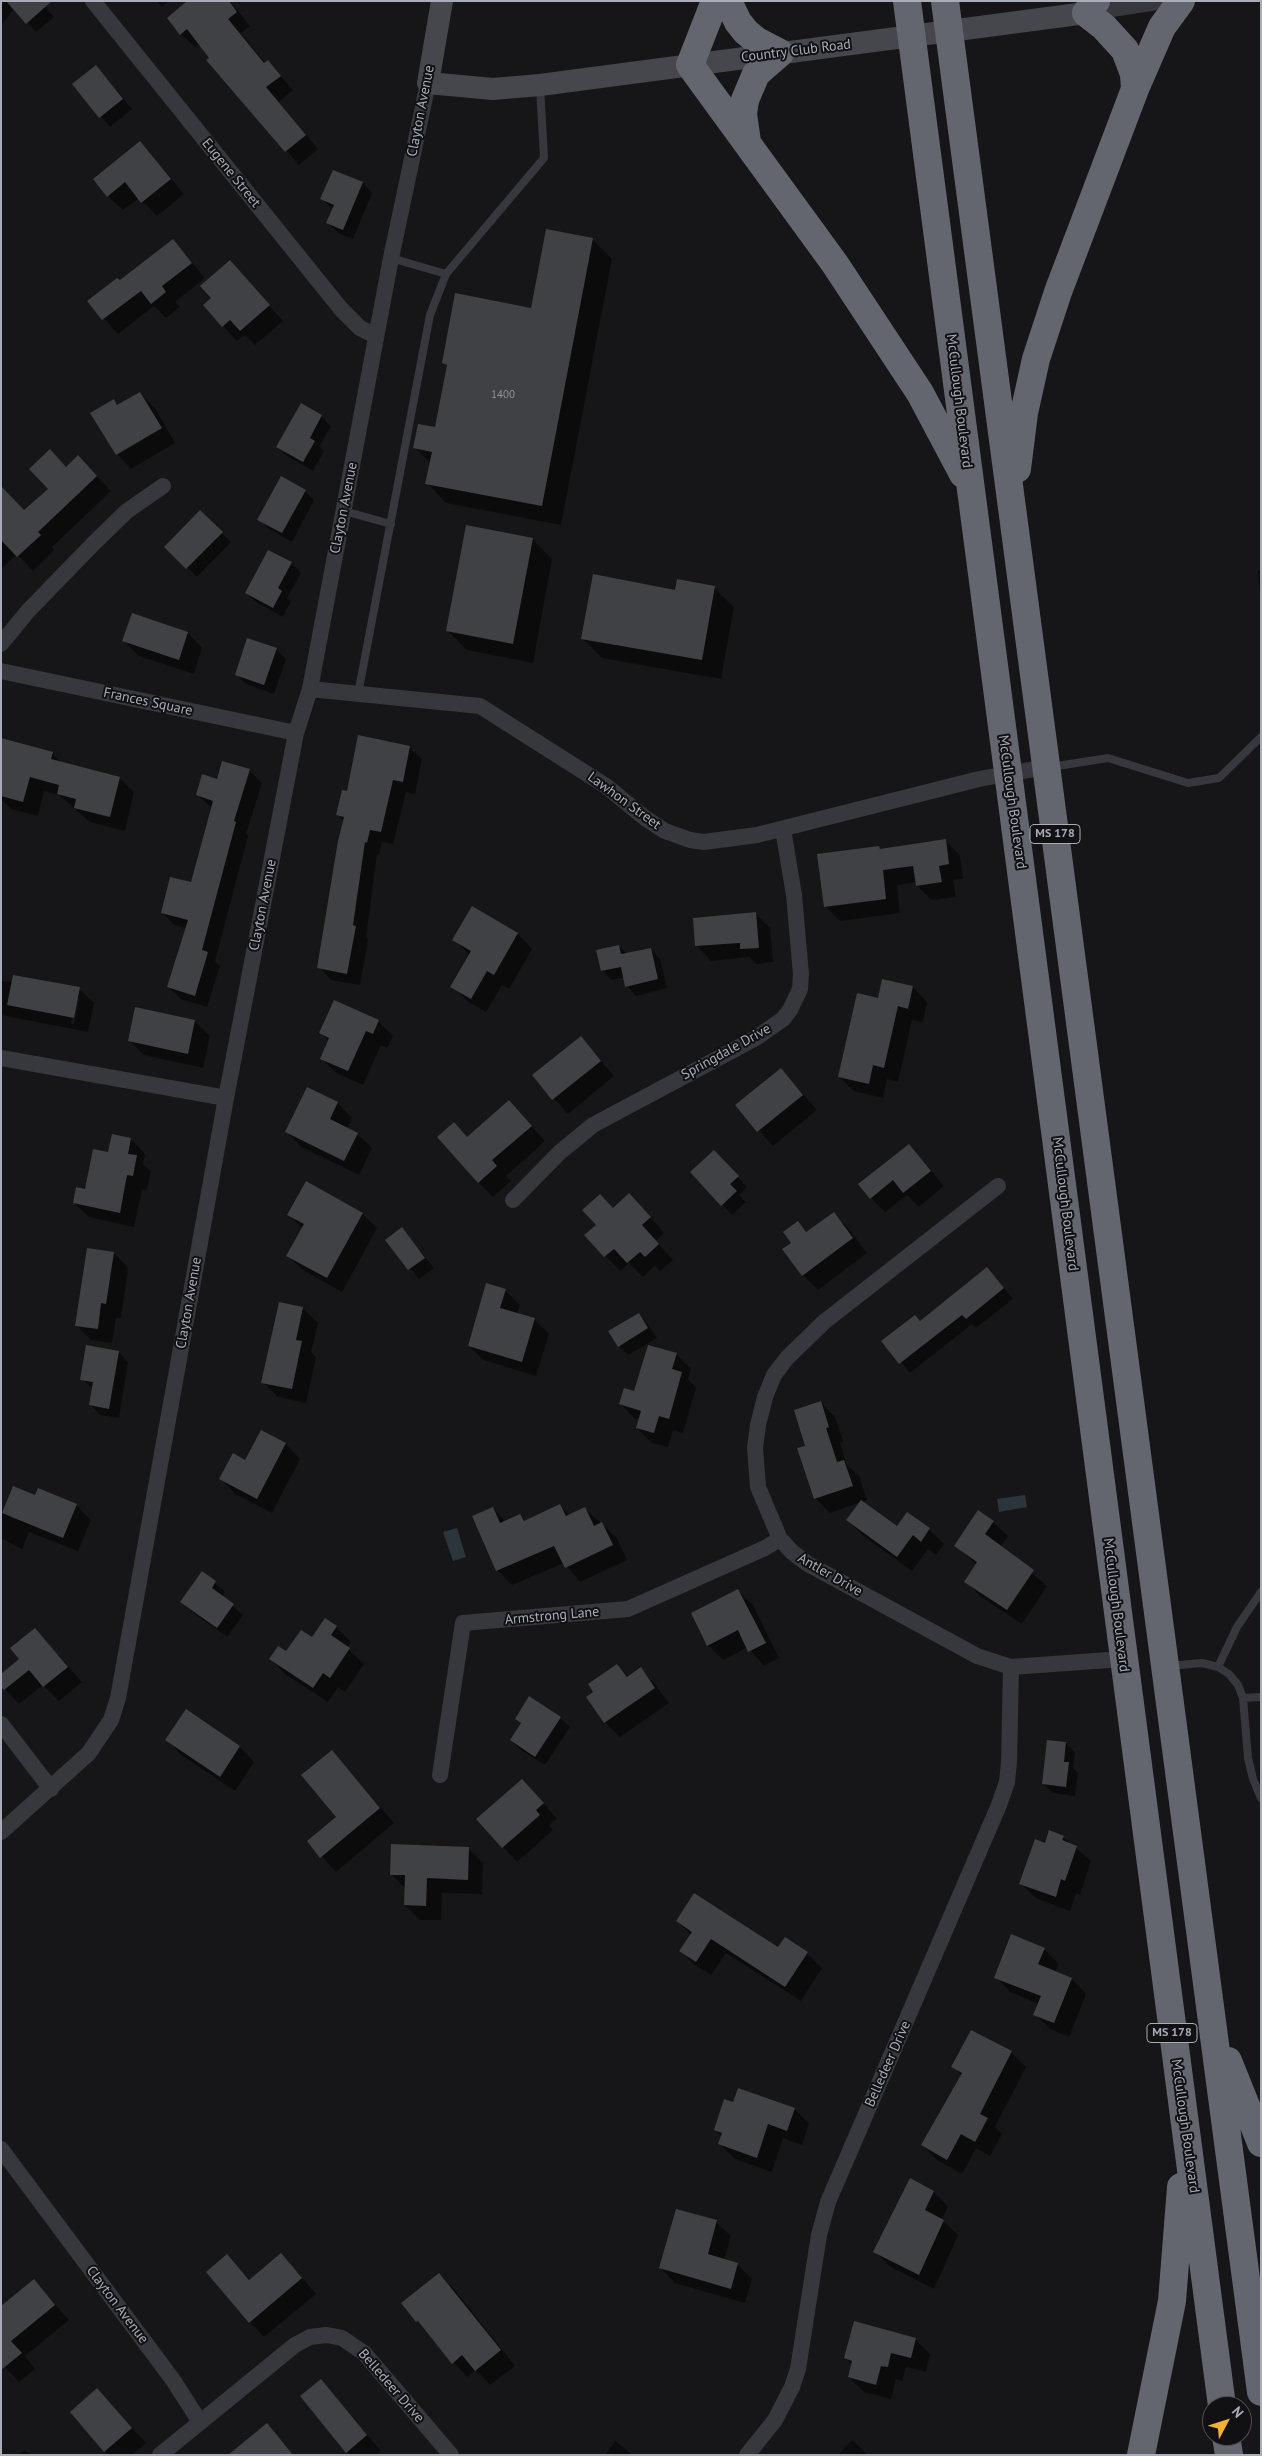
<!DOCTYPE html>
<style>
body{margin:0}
#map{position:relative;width:1262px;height:2456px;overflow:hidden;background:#161618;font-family:"PT Sans",sans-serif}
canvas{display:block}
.frame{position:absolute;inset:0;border:2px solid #a8adb8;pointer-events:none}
.north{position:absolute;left:1202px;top:2396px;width:50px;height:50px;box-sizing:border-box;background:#111113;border:1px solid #4d4f55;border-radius:50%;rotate:50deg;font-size:14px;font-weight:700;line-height:20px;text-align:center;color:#a8adb8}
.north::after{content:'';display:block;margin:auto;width:18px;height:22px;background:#f2b134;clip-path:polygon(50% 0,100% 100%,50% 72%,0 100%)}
</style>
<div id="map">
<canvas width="1262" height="2456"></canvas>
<div class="frame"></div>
<div class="north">N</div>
</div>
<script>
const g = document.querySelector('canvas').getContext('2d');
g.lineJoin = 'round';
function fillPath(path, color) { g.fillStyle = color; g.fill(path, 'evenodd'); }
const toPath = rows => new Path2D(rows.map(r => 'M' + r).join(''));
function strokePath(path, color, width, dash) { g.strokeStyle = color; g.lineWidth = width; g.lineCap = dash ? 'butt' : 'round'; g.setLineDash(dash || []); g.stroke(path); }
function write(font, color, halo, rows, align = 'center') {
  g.font = font + ' "PT Sans",sans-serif'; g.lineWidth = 4; g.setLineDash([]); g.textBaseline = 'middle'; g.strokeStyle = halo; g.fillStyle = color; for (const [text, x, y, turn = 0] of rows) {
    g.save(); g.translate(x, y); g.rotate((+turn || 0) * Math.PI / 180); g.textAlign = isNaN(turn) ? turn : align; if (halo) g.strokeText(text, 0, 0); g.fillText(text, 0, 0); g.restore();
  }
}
fillPath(toPath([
 [1025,1495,1027,1507,999,1512,997,1499],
 [457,1528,466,1557,453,1561,443,1532]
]), '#2c353c');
fillPath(toPath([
 [1,1,40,1,54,17,36,32,14,8,2,25],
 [157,1,169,1,162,7],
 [189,1,230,1,250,26,241,33,266,64,268,62,293,90,279,102,318,149,299,165,207,61,211,58,200,43,195,47,181,34],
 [95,66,132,109,110,127,73,84],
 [140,143,184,194,157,216,139,198,123,210,108,196],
 [333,172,363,183,372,193,353,239,338,233,328,223,333,209,322,199],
 [547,231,593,240,612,259,561,525,446,503,427,483,431,463,415,448,436,429,448,367,443,362,532,309],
 [173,240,205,278,175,302,180,307,166,318,154,306,118,334,89,301,120,282],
 [230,262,283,321,255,345,245,335,237,341,204,305,213,298],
 [140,394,155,408,175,443,131,469,117,454,114,401,119,405],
 [321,416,331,426,319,447,324,451,313,471,287,456,278,447],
 [78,457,111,491,52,547,54,550,33,571,17,554,1,569,1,501,25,511,50,489],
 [305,491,314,500,292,542,269,529,259,519],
 [200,512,231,542,197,577,166,547],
 [532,539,552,559,533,663,467,650,447,630],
 [291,563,301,573,287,598,291,601,283,617,256,602,246,593],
 [1258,571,1261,571,1261,605],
 [714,588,734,607,721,679,602,658,582,638,676,591],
 [188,633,202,648,194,674,139,656,124,641],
 [276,649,286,659,274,694,246,684,236,674],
 [1,746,52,753,63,764,120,778,134,792,125,831,90,822,59,795,44,791,38,816,11,809,1,799],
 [409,747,422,759,415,794,406,792,393,844,382,842,379,854,377,854,366,937,368,940,360,985,331,980,319,967,344,821,337,814,348,793],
 [249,770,262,783,246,834,248,836,215,961,220,966,207,1007,181,999,168,987,187,928,174,925,162,912,192,884,212,808,198,795,218,780],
 [945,840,960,855,963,879,953,880,956,897,932,900,917,886,917,882,897,885,900,913,840,921,825,906,879,847,881,850],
 [472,908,518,934,532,949,509,989,502,985,486,1012,467,1001,452,986,470,955,454,940],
 [755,913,770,928,773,962,756,964,750,957,711,961,697,946],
 [619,946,627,954,651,949,660,959,667,988,636,996,627,986,625,977,612,980,602,971],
 [1,981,79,989,94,1003,88,1032,1,1015],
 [76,998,79,998,74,1024,71,1024],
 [913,987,927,1002,923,1022,912,1020,898,1082,887,1079,883,1098,854,1091,839,1077,879,999],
 [136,1009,195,1021,210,1036,203,1068,144,1055,129,1040],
 [378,1021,393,1036,387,1048,381,1045,363,1085,336,1073,321,1058,329,1041,320,1032],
 [581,1037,614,1076,568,1114,534,1076],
 [781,1070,817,1110,773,1146,737,1105],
 [509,1102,545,1141,506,1176,511,1181,493,1197,478,1182,468,1138],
 [338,1103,352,1118,347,1129,357,1134,372,1148,359,1175,301,1147,287,1132],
 [131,1139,145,1154,143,1164,151,1171,147,1190,142,1189,134,1227,89,1217,74,1203,86,1190,109,1153],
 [909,1146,944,1186,919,1207,907,1195,885,1212,871,1198],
 [714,1151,747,1187,739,1195,746,1202,732,1215,691,1172],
 [613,1209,644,1209,664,1233,656,1241,673,1260,660,1271,655,1266,643,1277,629,1263,620,1271,586,1235],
 [362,1214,377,1228,342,1292,303,1270,288,1256,303,1229,289,1215],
 [833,1214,848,1228,867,1253,818,1290,803,1275,793,1243,798,1223,807,1233],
 [402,1229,434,1268,419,1279,387,1240],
 [114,1253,128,1268,121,1318,116,1318,112,1343,91,1340,77,1326],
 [996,1278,1013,1299,976,1328,972,1324,910,1373,883,1341,921,1322],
 [505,1290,520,1305,517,1314,534,1319,549,1334,536,1376,484,1360,469,1346],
 [280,1303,303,1308,318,1323,311,1352,316,1357,306,1403,278,1397,263,1382],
 [639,1314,648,1324,657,1338,628,1355,619,1346],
 [119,1352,128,1362,119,1418,100,1415,91,1405,93,1389,82,1379],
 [676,1354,691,1369,688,1379,696,1388,683,1433,673,1430,668,1447,652,1443,637,1428,640,1420,635,1419,621,1404],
 [821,1403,835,1417,843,1441,840,1443,847,1465,859,1476,867,1500,861,1502,897,1528,907,1513,929,1529,944,1544,936,1555,928,1549,912,1571,862,1535,848,1520,861,1502,830,1513,815,1498,807,1446],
 [262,1431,286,1444,300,1459,272,1513,235,1494,221,1479,246,1461],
 [35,1496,76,1505,91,1520,78,1551,29,1532,22,1549,1,1538,1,1511,4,1512],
 [560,1506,570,1516,585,1509,617,1538,627,1560,580,1582,564,1563,512,1585,497,1570,493,1508,506,1522,520,1516,526,1521],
 [993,1522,1008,1536,1001,1546,1047,1586,1022,1624,980,1596,966,1581,977,1565,956,1546],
 [202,1573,225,1592,222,1597,243,1615,227,1637,191,1611,181,1602],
 [738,1591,753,1605,779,1658,764,1666,748,1647,723,1660,708,1645],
 [336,1627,351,1642,347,1648,364,1664,345,1692,338,1687,328,1702,285,1674,271,1659],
 [35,1629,82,1682,59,1701,43,1685,19,1704,5,1689],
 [617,1665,629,1677,640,1669,655,1684,669,1703,620,1737,605,1722,588,1697,595,1692],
 [186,1711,240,1747,254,1762,235,1791,181,1755,167,1740],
 [560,1718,570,1727,545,1765,521,1750,511,1740,521,1724,516,1719],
 [1066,1743,1075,1753,1073,1768,1078,1773,1075,1796,1053,1793,1043,1784],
 [332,1751,394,1823,336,1872,308,1841,337,1817],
 [537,1795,557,1819,549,1825,553,1830,517,1862,503,1847],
 [1063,1837,1091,1861,1080,1895,1076,1893,1070,1911,1036,1898,1021,1884,1045,1844],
 [468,1848,483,1863,482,1894,442,1893,441,1920,420,1920,405,1905,406,1889,391,1874],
 [677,1921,779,1949,785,1939,807,1953,822,1968,801,2001,726,1953,711,1975,695,1965,681,1951,691,1935],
 [1044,1949,1059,1964,1055,1972,1072,1979,1086,1994,1069,2037,1050,2029,1035,2014,1039,2004,1010,1992,996,1977],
 [1011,2052,1026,2067,995,2127,1002,2134,990,2156,976,2148,962,2174,937,2160,922,2145,962,2076,953,2067],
 [738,2089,795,2109,809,2124,802,2145,783,2138,772,2172,735,2159,720,2144,722,2137,715,2129,733,2104],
 [911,2180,934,2192,948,2206,942,2220,958,2235,934,2289,889,2266,875,2251],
 [716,2222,731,2236,724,2260,737,2264,752,2279,745,2303,675,2283,661,2268],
 [281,2254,316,2294,264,2337,250,2322,227,2256,250,2280],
 [439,2274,454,2289,515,2366,490,2385,476,2370,467,2377,402,2303],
 [34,2281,69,2320,25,2356,35,2369,19,2382,1,2363],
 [855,2323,916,2340,930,2354,926,2372,906,2367,902,2381,896,2379,891,2399,864,2392,849,2377,852,2365,846,2358],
 [321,2380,381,2451,376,2455,350,2455,347,2452],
 [97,2390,146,2443,132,2455,109,2455,105,2451],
 [267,2425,293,2455,230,2455],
 [852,2440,868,2455,838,2455],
 [615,2441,633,2455,605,2455],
 [25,2450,30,2455,18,2455]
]), '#0007');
fillPath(toPath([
 [6,1,52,1,26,24],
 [187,1,229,1,237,12,228,19,264,63,268,60,281,76,266,87,306,135,285,152,206,60,209,58,187,29,180,35,167,18],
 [96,65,123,99,99,118,72,84],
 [140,141,171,179,141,203,125,182,107,197,93,179],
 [333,170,363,182,343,230,326,223,334,205,320,199],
 [546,229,593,238,542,506,425,484,432,452,413,448,418,424,435,427,447,365,442,363,455,293,531,308],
 [173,239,192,263,162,286,166,292,151,304,141,291,102,320,87,301,117,278,120,280],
 [230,260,270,305,240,331,230,320,222,327,203,305,211,298,200,286],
 [140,392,162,428,116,455,90,413,114,399,117,405],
 [301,403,322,415,310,438,315,441,303,462,276,447],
 [50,449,66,467,78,455,97,476,38,532,41,535,17,557,1,540,1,486,24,510,48,489,29,469],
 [281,476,306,490,282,533,257,520],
 [200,510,223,532,186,569,164,547],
 [466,525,533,538,513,644,446,631],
 [268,550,292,562,278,588,282,591,273,608,245,593],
 [593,574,675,590,677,579,715,586,702,660,581,639],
 [132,613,188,632,179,660,122,641],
 [247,638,277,648,264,685,235,675],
 [358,735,410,746,403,782,393,780,381,832,370,830,367,843,365,842,353,925,356,926,347,974,317,968,338,841,344,817,336,815,342,790,347,791],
 [1,738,53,752,51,759,120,777,110,817,74,808,76,799,57,794,59,785,30,777,23,802,1,796],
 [222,761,250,769,234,821,236,822,202,950,208,952,195,996,167,987,188,920,161,913,170,877,191,882,213,801,196,795,202,774,217,779],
 [946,839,949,864,939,866,942,882,916,886,913,866,883,870,886,899,824,907,817,854,879,846,880,849],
 [472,906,518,933,494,975,487,971,471,999,450,987,471,951,452,940],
 [756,912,759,948,740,949,740,943,695,946,693,918],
 [619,945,621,954,651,948,658,979,625,987,621,967,601,971,596,950],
 [13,975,80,987,74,1018,7,1005],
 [882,979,913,986,908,1009,898,1006,884,1068,873,1065,869,1084,838,1077,857,993,878,998],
 [334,1000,379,1020,373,1034,366,1031,348,1071,320,1059,329,1038,319,1033],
 [135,1007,195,1020,188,1054,128,1041],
 [581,1036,601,1061,552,1100,532,1075],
 [781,1068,803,1095,757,1132,735,1105],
 [307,1087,338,1102,330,1119,358,1133,344,1161,285,1132],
 [509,1100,532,1126,492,1160,497,1166,478,1183,437,1137,454,1122,467,1137],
 [112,1134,131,1138,128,1154,137,1155,133,1176,127,1175,120,1213,73,1203,76,1187,85,1189,93,1149,108,1152],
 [909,1144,931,1171,903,1193,893,1180,870,1199,858,1184],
 [714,1150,739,1176,730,1184,737,1191,721,1206,690,1172],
 [306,1181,363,1213,327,1278,286,1256,304,1224,287,1215],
 [629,1193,651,1217,642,1225,659,1244,645,1257,640,1252,627,1263,614,1249,604,1257,584,1235,596,1225,582,1210,600,1194,613,1208],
 [834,1212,853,1238,802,1276,782,1249,791,1243,783,1232,798,1221,806,1232],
 [402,1227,425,1258,408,1270,385,1240],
 [87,1248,114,1252,106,1304,101,1303,98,1329,75,1326],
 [987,1267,1004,1288,966,1319,962,1315,899,1364,881,1341,915,1315,920,1321],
 [486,1283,506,1289,500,1308,535,1318,522,1362,468,1346],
 [279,1302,303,1307,296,1340,302,1341,292,1389,261,1383],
 [639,1313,648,1328,618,1347,608,1331],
 [86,1345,119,1351,109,1409,89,1405,93,1382,80,1380],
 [648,1345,677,1353,672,1369,682,1372,669,1419,659,1416,654,1433,636,1428,641,1411,619,1404,624,1388,634,1391],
 [821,1401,829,1427,826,1428,837,1462,844,1460,853,1486,814,1499,797,1448,805,1446,794,1410],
 [261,1430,286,1443,257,1499,219,1479,233,1453,245,1460],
 [13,1486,35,1495,38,1488,77,1504,63,1538,2,1513],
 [861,1500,897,1526,907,1512,930,1528,921,1542,913,1535,897,1557,846,1520],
 [560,1504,566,1516,585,1507,594,1526,602,1522,613,1545,565,1568,554,1546,496,1571,472,1516,493,1507,500,1523,520,1514,524,1521],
 [978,1510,994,1521,985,1534,1034,1570,1007,1610,964,1582,977,1562,954,1546],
 [202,1571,216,1581,212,1588,234,1604,217,1628,180,1602],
 [738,1589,766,1643,748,1652,738,1630,707,1646,691,1613],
 [325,1618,337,1626,331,1635,350,1648,330,1678,323,1673,313,1688,269,1659,278,1646,286,1651,301,1630,312,1637],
 [35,1628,68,1667,43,1687,29,1670,4,1690,1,1687,1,1674,19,1659,10,1648],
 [617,1664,627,1677,641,1667,655,1688,604,1723,586,1697,593,1692,588,1684],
 [529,1696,561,1717,535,1757,510,1740,521,1723,515,1719],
 [186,1709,240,1746,220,1777,165,1740],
 [1047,1740,1066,1742,1064,1762,1069,1762,1066,1787,1042,1784],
 [332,1750,380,1808,320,1858,307,1841,336,1817,301,1775],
 [522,1779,544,1803,536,1810,540,1815,502,1848,476,1819],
 [1049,1830,1064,1836,1062,1840,1077,1846,1065,1881,1061,1879,1056,1897,1019,1884,1035,1839,1045,1843],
 [391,1844,469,1847,468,1880,427,1878,426,1906,404,1905,405,1875,390,1875],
 [694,1893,778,1947,785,1937,808,1952,785,1987,711,1939,696,1962,679,1951,692,1932,676,1921],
 [1011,1934,1045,1948,1038,1964,1072,1978,1054,2023,1033,2015,1041,1996,994,1978],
 [971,2030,1012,2051,980,2114,988,2118,975,2142,961,2134,947,2160,921,2145,962,2073,951,2067],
 [738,2088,795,2108,787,2131,768,2124,757,2158,718,2144,722,2133,714,2130,724,2099,733,2102],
 [910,2178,934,2191,925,2210,944,2220,919,2275,873,2252],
 [676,2209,717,2220,708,2254,738,2263,731,2289,659,2268],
 [281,2253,302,2278,249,2323,206,2272,227,2254,249,2280],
 [439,2273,501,2350,475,2371,462,2355,452,2364,418,2321,416,2322,401,2303],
 [34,2279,55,2305,11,2341,22,2353,1,2370,1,2306],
 [854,2321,916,2338,911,2358,891,2353,888,2367,881,2366,876,2385,848,2377,852,2361,844,2358],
 [321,2379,367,2435,346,2453,300,2396],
 [97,2388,132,2428,104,2452,70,2412],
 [267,2423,293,2455,228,2455]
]), '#404145');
strokePath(toPath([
 [391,258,446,274,544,158,540,87],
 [344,511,391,524],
 [358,694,430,315,446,274],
 [1051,767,1108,758,1188,783,1219,778,1261,737],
 [1169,1666,1202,1663,1218,1667,1229,1674,1238,1685,1243,1698,1248,1758,1253,1779,1261,1798],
 [1218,1667,1237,1627,1261,1592],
 [1243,1698,1261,1697]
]), '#37383d', 8);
strokePath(toPath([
 [93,1,341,309,360,328,376,336],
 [1086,13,1164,1],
 [1,644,28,611,94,543,127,511,163,486],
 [1,671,296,733],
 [310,689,480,706,606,786,645,818,665,831,690,840,704,842,757,835,979,779,1046,767],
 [1,1058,226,1098],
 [998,1186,824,1322,787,1358,774,1375,765,1397,758,1425,755,1448,758,1487,780,1539,792,1552,808,1564,977,1656,1011,1667,1123,1659],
 [513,1200,559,1153,593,1125,756,1038,783,1019,790,1010,800,989,801,974,794,895,783,829],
 [1,1724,51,1789],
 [440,1775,463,1623,628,1609,765,1548,780,1539],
 [1,1832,89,1753,111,1720,118,1698,226,1098,296,733,310,689,391,258,428,83],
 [1,2149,173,2380,200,2422],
 [160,2455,295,2345,310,2337,327,2335,342,2338,364,2353,451,2455],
 [747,2455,775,2420,792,2387,798,2369,819,2235,828,2202,999,1805,1007,1782,1009,1762,1011,1667]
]), '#37383d', 16);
strokePath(toPath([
 [442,1,428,83,493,89,540,85,1086,13]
]), '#45474d', 22);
strokePath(toPath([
 [715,1,690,65,835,264,920,393,963,474],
 [728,1,738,22,746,32,757,41,780,53,756,74,745,100,743,114,747,142],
 [907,1,1222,2406],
 [945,1,1261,2392],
 [1096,1,1086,13,1104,27,1125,50,1134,74,1135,89],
 [1017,469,1024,413,1036,359,1058,292,1135,89,1162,27,1181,1],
 [1228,2061,1261,2143],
 [1226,2436,1229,2455],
 [1141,2455,1172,2301,1181,2187]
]), '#63666e', 28);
write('11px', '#8e929b', null, [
 ["1400",503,395]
]);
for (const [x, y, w] of [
 [1055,834,50],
 [1172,2033,50]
]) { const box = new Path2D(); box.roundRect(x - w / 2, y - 9.5, w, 19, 4); g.fillStyle = '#111113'; g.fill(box); strokePath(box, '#a8adb8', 1); }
write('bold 12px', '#a8adb8', null, [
 ["MS 178",1055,834],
 ["MS 178",1172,2033]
]);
write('14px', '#a8adb8', '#111113', [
 ["Country Club Road",796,51,-7],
 ["Clayton Avenue",421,111,-79],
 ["Eugene Street",231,173,51],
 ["McCullough Boulevard",959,401,83],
 ["Clayton Avenue",344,508,-79],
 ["Frances Square",148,702,12],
 ["Lawhon Street",624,801,36],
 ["McCullough Boulevard",1012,802,82],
 ["Clayton Avenue",263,905,-79],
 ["Springdale Drive",726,1052,-29],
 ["McCullough Boulevard",1065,1204,83],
 ["Clayton Avenue",189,1303,-80],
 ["Antler Drive",830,1575,30],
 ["McCullough Boulevard",1116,1605,83],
 ["Armstrong Lane",552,1616,-5],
 ["Belledeer Drive",888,2064,-66],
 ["McCullough Boulevard",1185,2126,82],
 ["Clayton Avenue",117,2305,53],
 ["Belledeer Drive",391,2386,49]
]);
</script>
